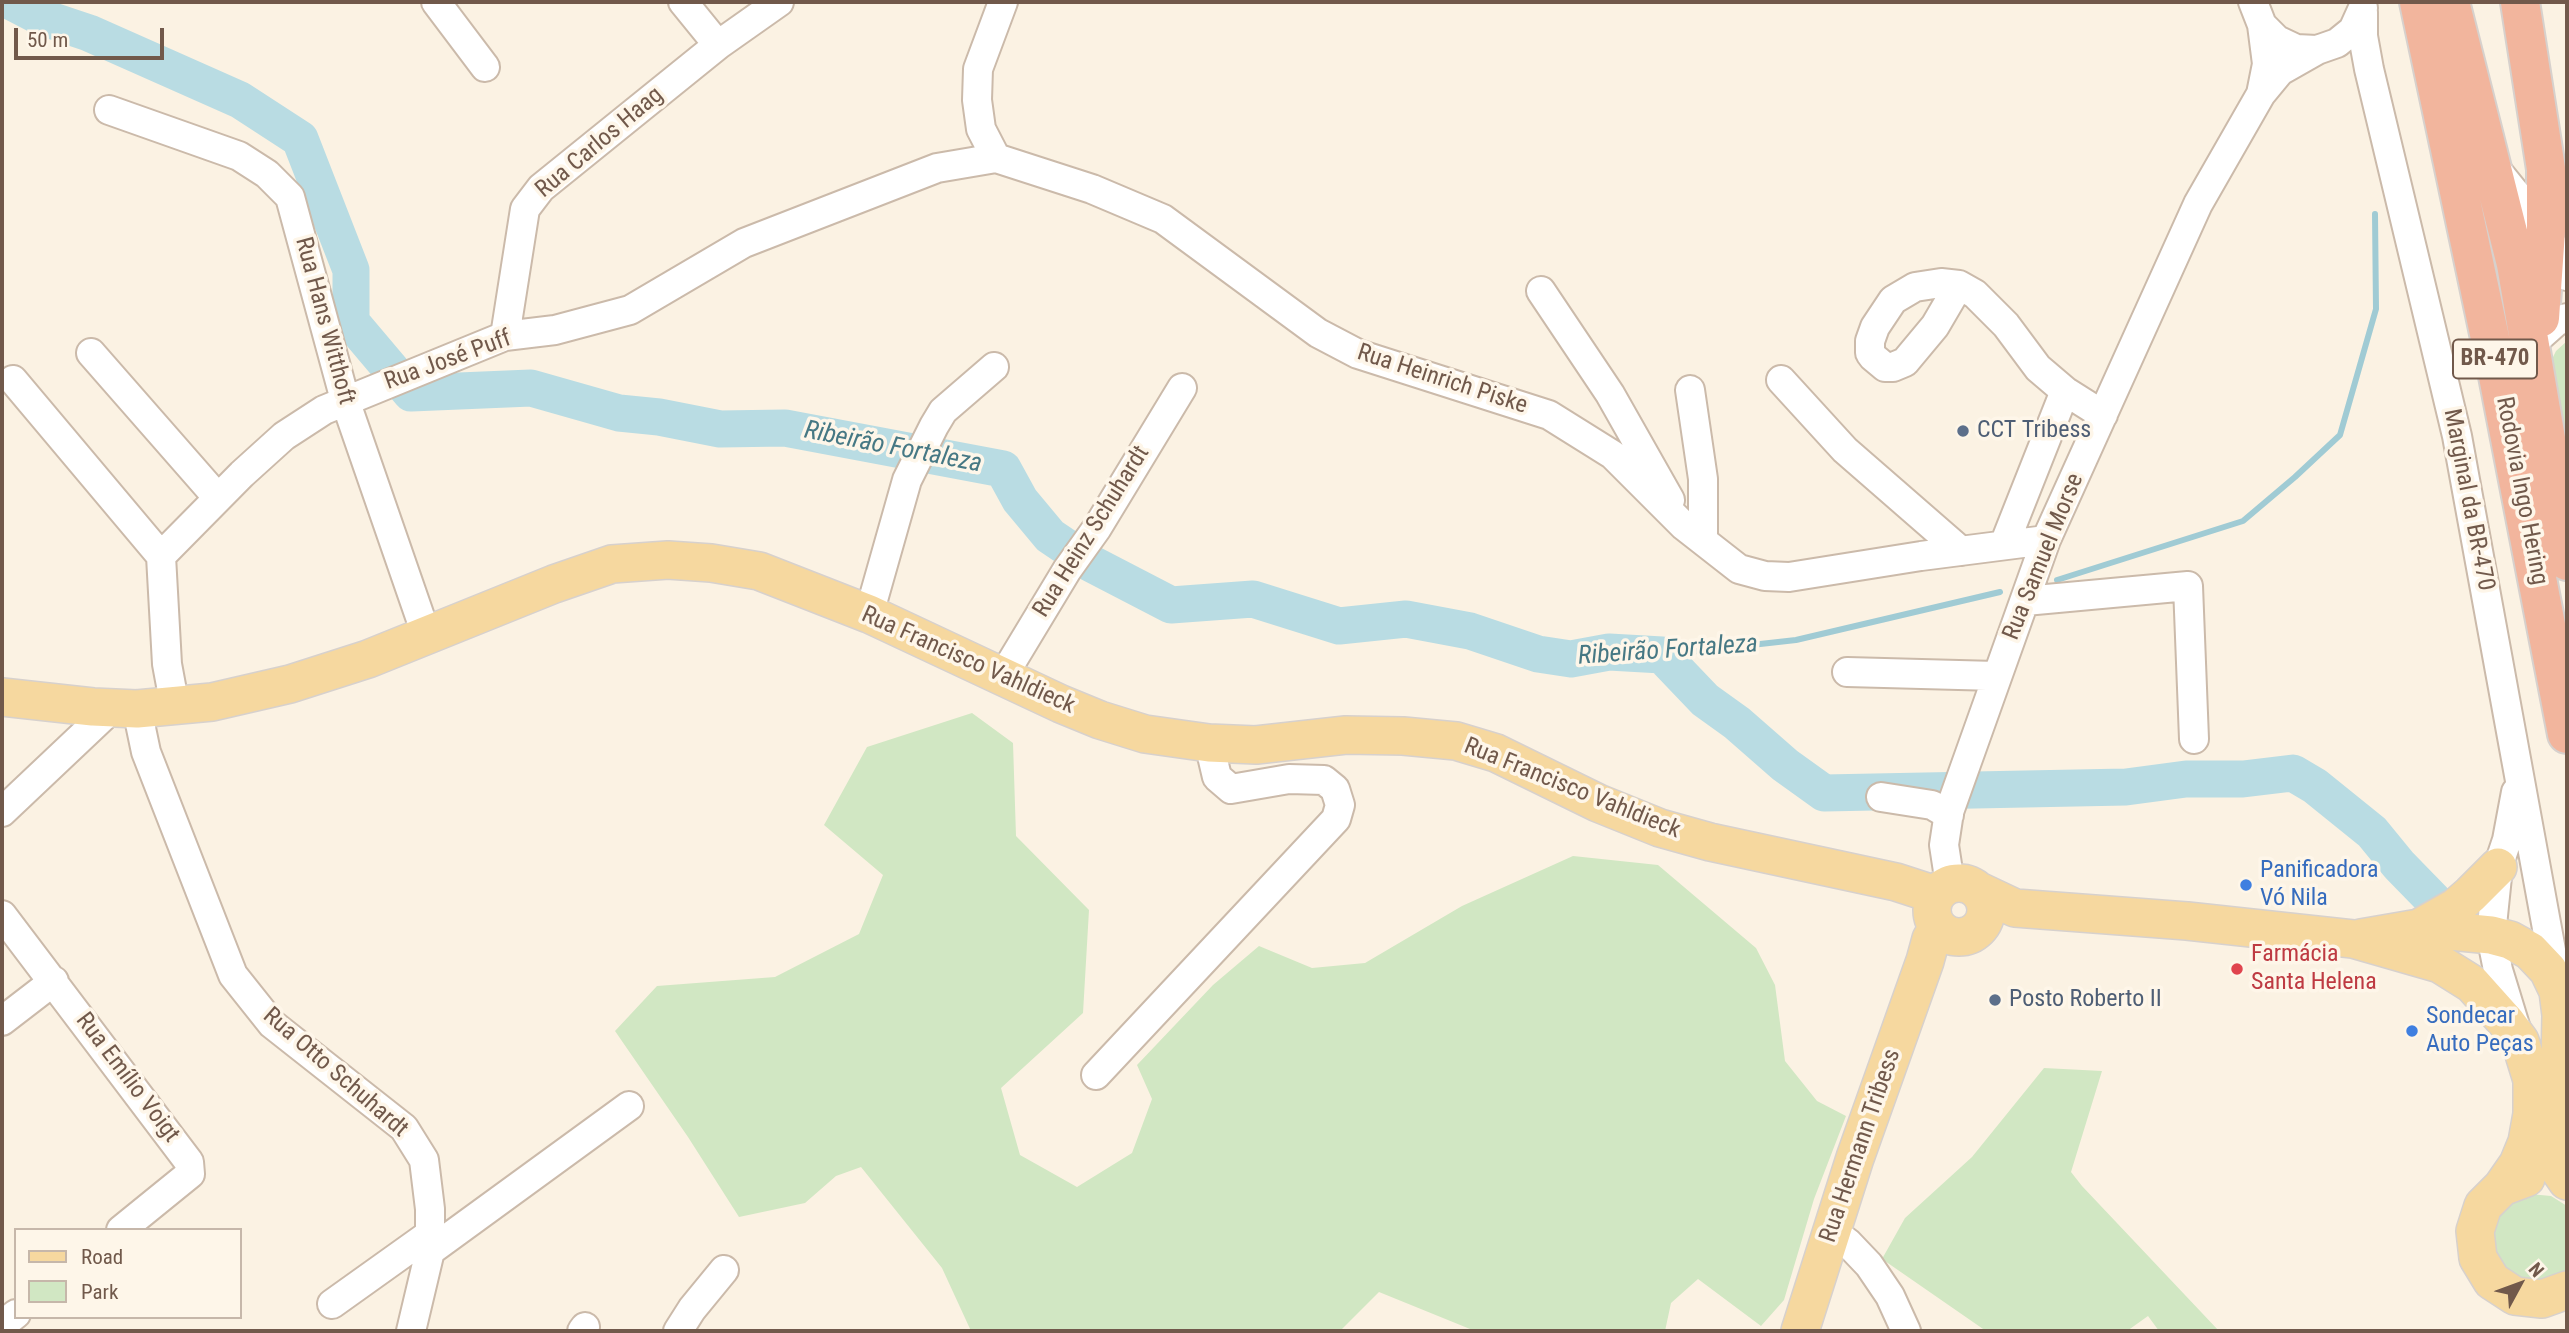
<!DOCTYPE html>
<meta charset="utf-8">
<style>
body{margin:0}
#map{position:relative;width:2569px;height:1333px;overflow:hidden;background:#fbf2e3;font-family:"Roboto Condensed",sans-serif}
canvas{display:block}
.frame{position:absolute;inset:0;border:4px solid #71594b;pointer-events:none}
.legend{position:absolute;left:14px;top:1228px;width:228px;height:91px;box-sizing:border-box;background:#fef6e9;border:2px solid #c6b7aa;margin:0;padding:9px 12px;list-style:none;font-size:21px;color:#71594b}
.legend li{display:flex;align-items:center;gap:14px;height:35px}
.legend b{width:35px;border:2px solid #c6b7aa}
.north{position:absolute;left:2485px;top:1249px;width:70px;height:70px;-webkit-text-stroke:5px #fef6e9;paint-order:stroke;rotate:49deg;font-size:19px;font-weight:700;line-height:28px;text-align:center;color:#71594b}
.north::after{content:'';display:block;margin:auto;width:24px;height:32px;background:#71594b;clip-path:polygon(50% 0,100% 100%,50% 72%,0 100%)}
.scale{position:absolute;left:14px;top:28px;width:150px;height:32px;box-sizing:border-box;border:4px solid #71594b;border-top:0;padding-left:9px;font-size:21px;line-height:24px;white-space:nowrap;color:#71594b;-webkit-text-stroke:5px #fef6e9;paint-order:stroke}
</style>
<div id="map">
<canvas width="2569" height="1333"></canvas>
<div class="frame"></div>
<ul class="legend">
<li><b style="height:9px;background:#f6d89f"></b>Road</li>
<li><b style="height:19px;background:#d1e7c3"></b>Park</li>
</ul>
<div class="north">N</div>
<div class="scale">50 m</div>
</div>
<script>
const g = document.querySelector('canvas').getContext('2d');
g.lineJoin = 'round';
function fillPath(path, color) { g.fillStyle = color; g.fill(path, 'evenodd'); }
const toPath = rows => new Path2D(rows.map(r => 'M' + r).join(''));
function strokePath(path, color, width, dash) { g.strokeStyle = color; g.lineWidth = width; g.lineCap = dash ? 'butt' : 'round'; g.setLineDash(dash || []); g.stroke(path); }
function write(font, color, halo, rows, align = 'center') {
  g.font = font + ' "Roboto Condensed",sans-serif'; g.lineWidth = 7; g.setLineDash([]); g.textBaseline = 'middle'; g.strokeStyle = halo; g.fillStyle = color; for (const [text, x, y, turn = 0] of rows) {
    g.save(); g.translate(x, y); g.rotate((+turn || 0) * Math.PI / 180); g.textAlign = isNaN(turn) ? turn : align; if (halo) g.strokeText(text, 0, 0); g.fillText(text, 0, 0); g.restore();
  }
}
fillPath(toPath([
 [2567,341,2567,452,2551,361,2556,351],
 [972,713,1013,743,1016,836,1089,910,1083,1013,1001,1088,1020,1155,1077,1187,1132,1153,1152,1099,1137,1065,1213,985,1259,946,1312,968,1365,963,1462,906,1573,856,1658,865,1756,948,1775,985,1785,1061,1817,1101,1846,1116,1814,1199,1784,1300,1761,1326,1698,1279,1671,1303,1665,1331,1475,1331,1379,1292,1340,1331,971,1331,942,1268,861,1167,836,1176,805,1203,739,1217,688,1137,615,1031,657,986,775,977,859,934,883,875,824,825,867,747],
 [2044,1068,2102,1071,2071,1172,2082,1186,2219,1331,2159,1331,2148,1316,2127,1331,1986,1331,1882,1259,1905,1218,1972,1157],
 [2530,1194,2551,1196,2567,1206,2567,1273,2551,1283,2512,1278,2491,1244,2497,1215,2511,1201]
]), '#d1e7c3');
strokePath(toPath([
 [2057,580,2243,521,2295,477,2340,435,2376,309,2375,214],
 [1662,655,1796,640,2000,592]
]), '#a0cbd4', 6);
strokePath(toPath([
 [12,2,41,17,89,33,240,100,300,139,351,270,351,322,411,393,531,388,619,413,659,417,720,429,785,428,1003,469,1020,500,1050,536,1090,563,1171,605,1253,599,1339,626,1406,619,1470,631,1538,654,1571,659,1609,652,1662,655,1705,700,1737,723,1785,765,1824,793,2126,787,2186,779,2243,779,2293,773,2315,786,2372,832,2399,865,2437,904]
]), '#b9dce3', 37);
const minor = toPath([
 [436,2,485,67],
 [683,2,718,45],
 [1003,2,978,69,977,100,981,129,996,158,1092,189,1163,219,1318,333,1358,354,1549,415,1613,455,1684,526,1739,569,1765,576,1789,577,1921,556,2046,540],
 [2253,2,2262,25,2277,40,2296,49,2317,50,2337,43,2353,30,2363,8],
 [2363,12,2363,36,2369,69,2457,436,2557,983],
 [2262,25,2267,64,2261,94,2280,71,2317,50],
 [109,110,239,156,267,174,290,197,345,400,427,637],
 [2495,168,2546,231,2567,276],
 [1959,285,1935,326,1905,362,1893,367,1885,367,1873,357,1870,353,1870,341,1875,327,1893,300,1915,287,1941,283,1959,285,1975,294,2006,325,2038,368,2065,391,2103,415],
 [1541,291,1610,394,1670,500],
 [505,336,525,209,541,188,718,45,779,2],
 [2539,337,2557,321,2567,318],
 [91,353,218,498],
 [13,380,161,556],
 [1781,380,1845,450,1961,551],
 [1690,390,1703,479,1703,540],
 [2004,545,2065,391],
 [2025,601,2188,586,2194,739],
 [869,614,907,480,934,426,943,411,994,367],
 [1847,672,1996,676],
 [1003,676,1067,570,1097,528,1182,388],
 [175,707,167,664,161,556,242,474,284,436,324,410,505,336,555,330,630,310,744,243,937,168,996,158],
 [137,709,146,752,233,975,272,1024,404,1128,424,1160,430,1209,430,1251,411,1331],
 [2516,792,2507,840,2498,867,2491,935,2498,970,2516,1029],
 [1881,797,1932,805,1949,815],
 [2,812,112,708],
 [1950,884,1944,845,1949,812,2046,540,2198,204,2261,94],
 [2,915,189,1162,190,1174,121,1230],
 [2,1021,54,981],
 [1096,1075,1336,819,1340,805,1335,789,1324,780,1289,779,1231,789,1217,777,1209,743],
 [1832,1231,1848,1243,1869,1265,1890,1296,1906,1331],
 [430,1251,629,1106],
 [332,1304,430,1234],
 [2,1325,16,1314],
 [582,1331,585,1327],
 [678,1331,692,1309,724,1270]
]);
const major = toPath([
 [2,697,93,707,137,709,212,702,290,684,368,659,554,584,612,564,668,560,711,563,759,571,869,614,1061,704,1100,720,1145,734,1209,743,1256,745,1346,735,1403,736,1456,741,1496,753,1598,803,1660,828,1710,842,1896,882,1936,895],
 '1932 910a27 27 0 1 1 54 0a27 27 0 1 1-54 0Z',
 [1979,891,2015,908,2187,921,2353,939,2440,964,2472,984,2506,1022,2520,1041,2532,1080,2532,1114,2527,1142,2518,1164,2502,1187],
 [2419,928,2456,907,2471,894,2498,867],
 [2361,938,2419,928,2491,935,2510,940,2530,951,2548,970,2558,991,2561,1015,2560,1063,2548,1139,2551,1158,2567,1181],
 [2526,1178,2502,1187,2483,1206,2475,1231,2478,1258,2492,1281,2515,1296,2542,1299,2567,1290],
 [1800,1331,1855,1158,1925,961,1931,939,1938,927]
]);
const highway = toPath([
 [2419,2,2498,376,2567,734],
 [2450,2,2516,264,2567,561],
 [2520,2,2546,169,2546,231,2540,318]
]);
strokePath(minor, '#cbbaaa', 32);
strokePath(major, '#d7d1cd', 40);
strokePath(highway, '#d7d1cd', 42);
strokePath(minor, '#fff', 28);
strokePath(major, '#f6d89f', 37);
strokePath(highway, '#f2b59d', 38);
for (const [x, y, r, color] of [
 [1963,431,7,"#5c6f8a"],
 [2246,885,7,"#3f7fe0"],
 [2237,969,7,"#e0444e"],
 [1995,1000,7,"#5c6f8a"],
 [2412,1031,7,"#3f7fe0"]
]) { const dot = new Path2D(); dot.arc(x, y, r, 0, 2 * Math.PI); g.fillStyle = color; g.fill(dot); strokePath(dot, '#fef6e9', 2.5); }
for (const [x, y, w] of [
 [2495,359,84]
]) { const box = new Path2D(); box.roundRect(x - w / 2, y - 19.5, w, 39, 5); g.fillStyle = '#fef6e9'; g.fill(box); strokePath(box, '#71594b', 2); }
write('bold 23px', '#71594b', null, [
 ["BR-470",2495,359]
]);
write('24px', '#71594b', '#fef6e9', [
 ["Rua Carlos Haag",600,143,-40],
 ["Rua Hans Witthoft",324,321,75],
 ["Rua José Puff",448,361,-20],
 ["Rua Heinrich Piske",1442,380,18],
 ["Rodovia Ingo Hering",2521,491,79],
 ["Marginal da BR-470",2468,500,79],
 ["Rua Heinz Schuhardt",1092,532,-58],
 ["Rua Samuel Morse",2044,557,-68],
 ["Rua Francisco Vahldieck",968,661,24],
 ["Rua Francisco Vahldieck",1572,789,22],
 ["Rua Otto Schuhardt",335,1073,41],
 ["Rua Emílio Voigt",127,1078,53],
 ["Rua Hermann Tribess",1861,1146,-71]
]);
write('24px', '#4e5e75', '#fef6e9', [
 ["CCT Tribess",1977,431],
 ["Posto Roberto II",2009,1000]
], 'left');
write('24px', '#366cbe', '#fef6e9', [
 ["Panificadora",2260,871],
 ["Vó Nila",2260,899],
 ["Sondecar",2426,1017],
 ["Auto Peças",2426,1045]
], 'left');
write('24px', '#be3a42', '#fef6e9', [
 ["Farmácia",2251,955],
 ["Santa Helena",2251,983]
], 'left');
write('italic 26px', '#467884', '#fef6e9', [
 ["Ribeirão Fortaleza",893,448,11],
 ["Ribeirão Fortaleza",1668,651,-4]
]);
</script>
